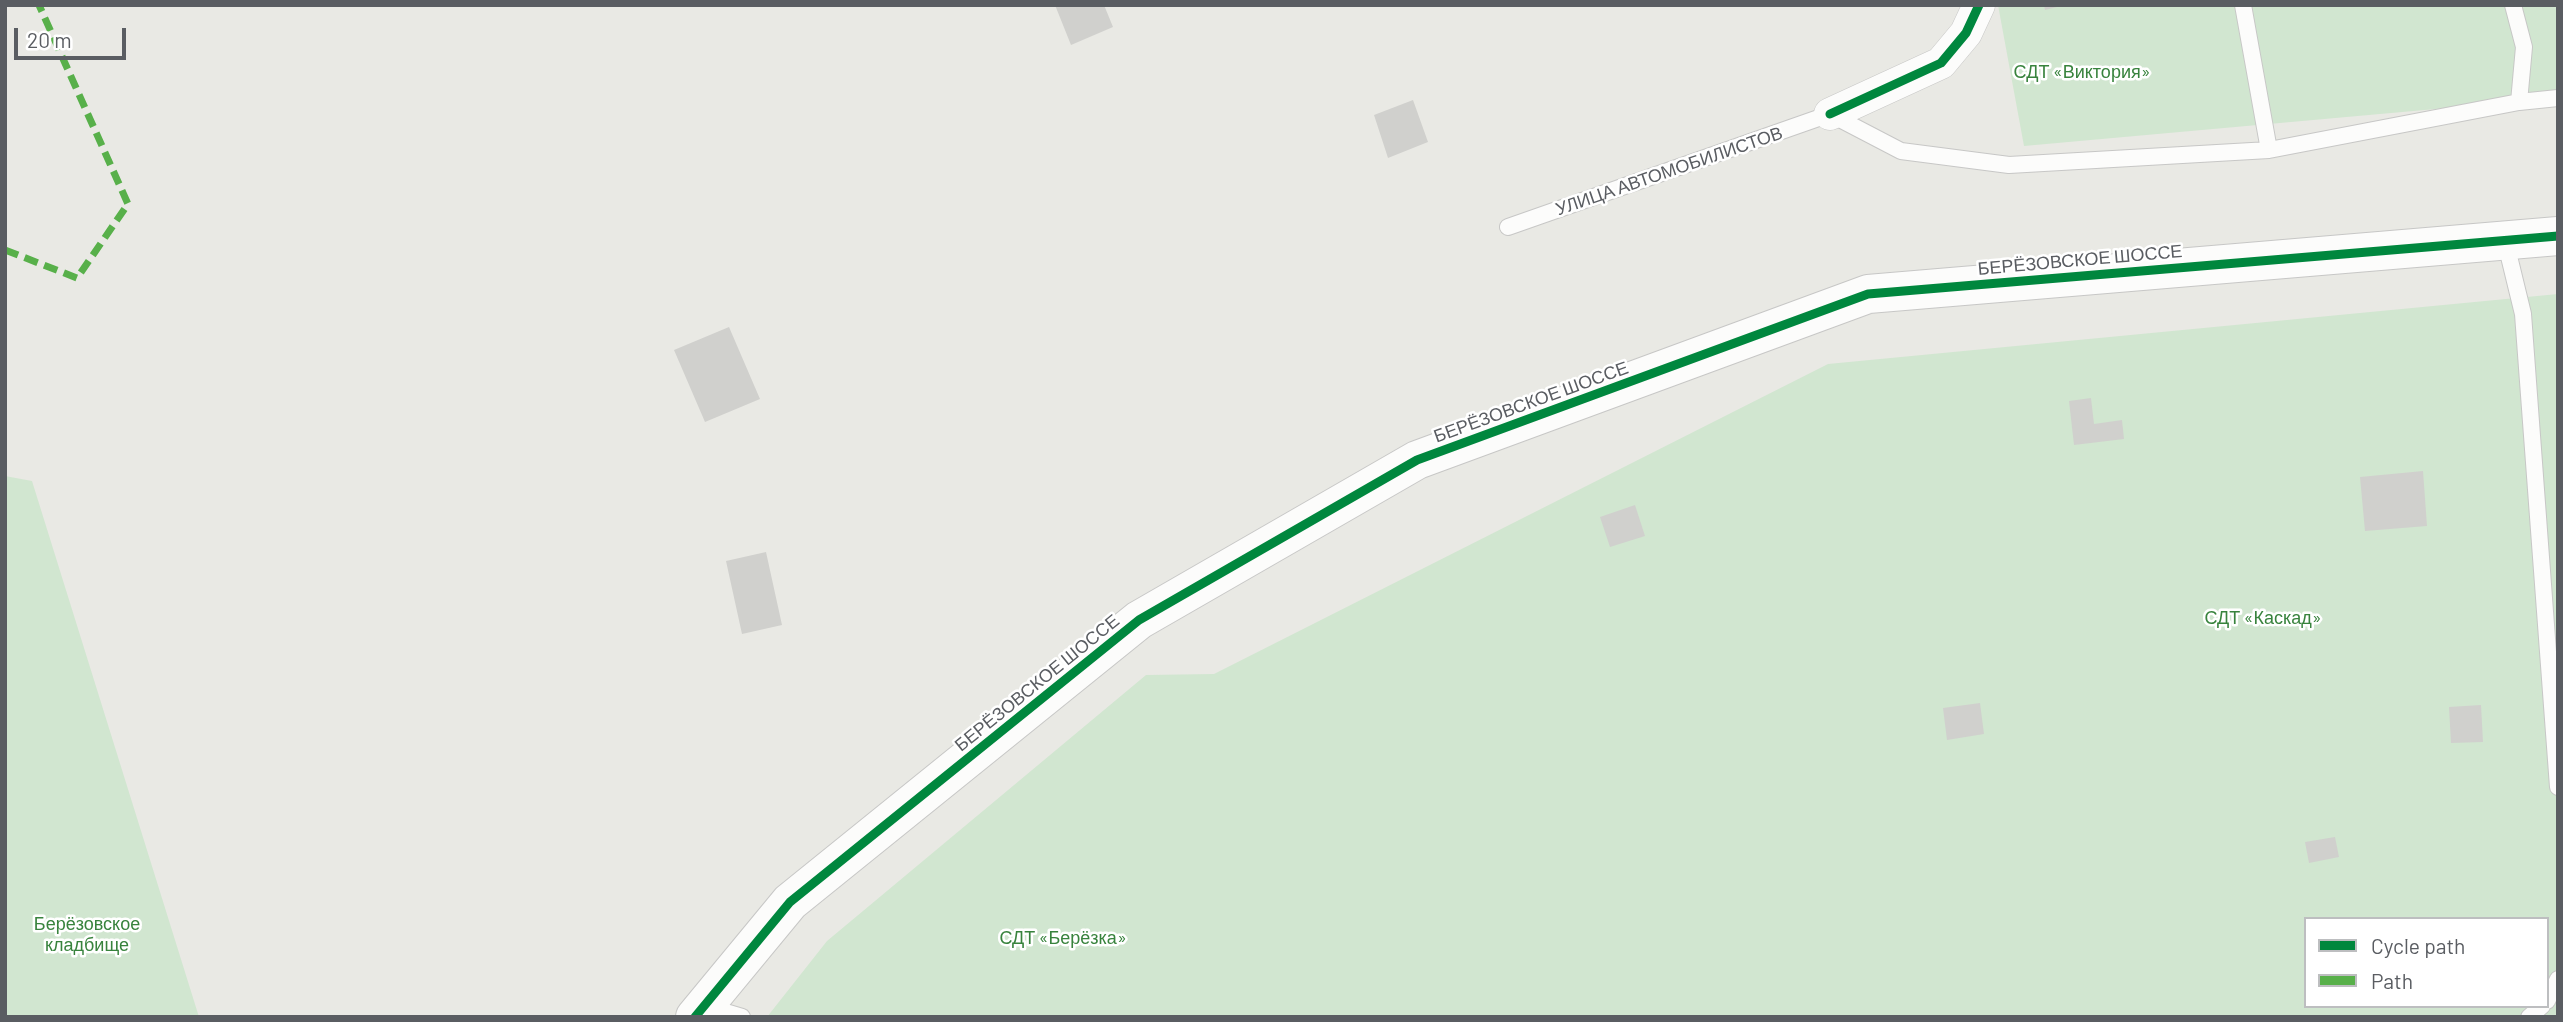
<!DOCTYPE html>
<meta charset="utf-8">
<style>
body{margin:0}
#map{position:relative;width:2563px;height:1022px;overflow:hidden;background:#e9e9e4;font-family:Barlow,sans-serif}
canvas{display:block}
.frame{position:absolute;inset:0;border:7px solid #5a5d62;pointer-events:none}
.legend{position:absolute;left:2304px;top:917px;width:245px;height:91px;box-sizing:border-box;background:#fff;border:2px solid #bdbec0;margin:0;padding:9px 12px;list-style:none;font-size:21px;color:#5a5d62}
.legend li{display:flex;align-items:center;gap:14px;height:35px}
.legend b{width:35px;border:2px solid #bdbec0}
.scale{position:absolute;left:14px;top:28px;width:112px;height:32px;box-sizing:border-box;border:4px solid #5a5d62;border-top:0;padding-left:9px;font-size:21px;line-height:24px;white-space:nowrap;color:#5a5d62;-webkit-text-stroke:5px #fff;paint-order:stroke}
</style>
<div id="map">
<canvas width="2563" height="1022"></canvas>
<div class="frame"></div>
<ul class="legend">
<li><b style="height:9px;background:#00873e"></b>Cycle path</li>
<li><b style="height:9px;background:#58b04a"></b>Path</li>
</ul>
<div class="scale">20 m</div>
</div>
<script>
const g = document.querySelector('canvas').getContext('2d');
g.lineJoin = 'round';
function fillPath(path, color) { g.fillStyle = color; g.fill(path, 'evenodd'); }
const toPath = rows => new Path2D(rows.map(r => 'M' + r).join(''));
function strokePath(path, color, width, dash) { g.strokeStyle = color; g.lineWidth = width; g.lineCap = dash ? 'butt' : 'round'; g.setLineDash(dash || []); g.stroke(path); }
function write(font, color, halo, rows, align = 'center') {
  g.font = font + ' Barlow,sans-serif'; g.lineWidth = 5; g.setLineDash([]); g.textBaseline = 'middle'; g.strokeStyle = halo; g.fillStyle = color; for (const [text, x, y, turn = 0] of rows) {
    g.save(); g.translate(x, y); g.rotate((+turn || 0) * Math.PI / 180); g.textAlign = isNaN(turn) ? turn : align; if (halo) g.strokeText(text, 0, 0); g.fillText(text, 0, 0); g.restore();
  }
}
fillPath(toPath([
 [1998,5,2558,5,2558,98,2024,146],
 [2558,294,2558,1017,767,1017,827,941,1146,675,1214,674,1828,364],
 [2306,919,2547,919,2547,1006,2306,1006],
 [5,476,32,481,199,1017,5,1017]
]), '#d1e6d0');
fillPath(toPath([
 [1055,5,1104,5,1113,27,1071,45],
 [2044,5,2061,5,2061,6,2045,10],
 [1413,100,1428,142,1388,158,1374,115],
 [729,327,760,399,705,422,674,350],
 [2091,398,2094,424,2122,420,2124,439,2074,445,2069,401],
 [2423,471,2427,526,2365,531,2360,477],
 [1635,505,1645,536,1610,547,1600,517],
 [766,552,782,625,742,634,726,561],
 [1980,703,1984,734,1947,740,1943,708],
 [2481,705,2483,742,2451,743,2449,707],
 [2335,837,2339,857,2309,863,2305,842]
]), '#d0d0cd');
const service = toPath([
 [2243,5,2269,150],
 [2513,5,2524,47,2519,102],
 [1508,227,1830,114,1901,151,2009,165,2269,150,2519,102,2558,98],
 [2505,240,2523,314,2558,787],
 [2547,1001,2558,979],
 [705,1006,742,1017],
 [2529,1017,2542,1006]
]);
const minor = toPath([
 [1830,114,1941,63,1966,33,1979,5]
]);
const tertiary = toPath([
 [695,1017,790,902,1139,620,1417,460,1868,294,2558,236]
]);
strokePath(service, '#c7c7c6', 18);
strokePath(minor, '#c7c7c6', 33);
strokePath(tertiary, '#c7c7c6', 40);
strokePath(service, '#fcfcfb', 16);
strokePath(minor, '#fcfcfb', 32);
strokePath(tertiary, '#fcfcfb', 38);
strokePath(toPath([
 [5,250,77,278,128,204,39,5]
]), '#58b04a', 7, [14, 7]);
strokePath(toPath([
 [1830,114,1941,63,1966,33,1979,5],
 [695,1017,790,902,1139,620,1417,460,1868,294,2558,236]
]), '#00873e', 9);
write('18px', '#38833d', '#fff', [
 ["СДТ «Виктория»",2082,72],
 ["СДТ «Каскад»",2263,618],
 ["Берёзовское",87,924],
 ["кладбище",87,945],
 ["СДТ «Берёзка»",1063,938]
]);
write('18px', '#5a5d62', '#fff', [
 ["УЛИЦА АВТОМОБИЛИСТОВ",1669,171,-19],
 ["БЕРЁЗОВСКОЕ ШОССЕ",2080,260,-5],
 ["БЕРЁЗОВСКОЕ ШОССЕ",1531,402,-20],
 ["БЕРЁЗОВСКОЕ ШОССЕ",1037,683,-39]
]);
</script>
